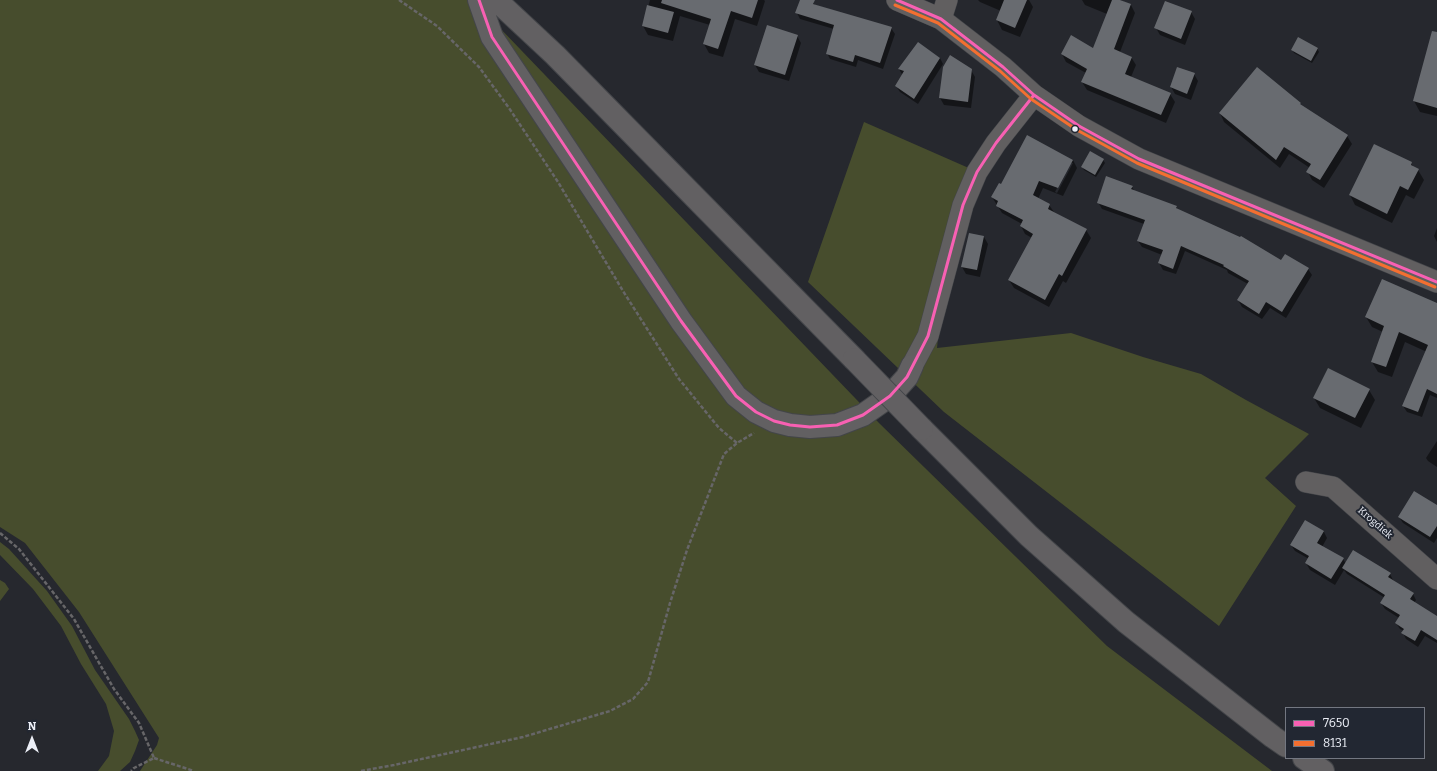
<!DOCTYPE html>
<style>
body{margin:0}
#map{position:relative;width:1437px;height:771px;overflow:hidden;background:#26282e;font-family:Bitter,serif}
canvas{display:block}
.legend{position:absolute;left:1285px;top:707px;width:140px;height:52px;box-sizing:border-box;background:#222732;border:1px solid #737781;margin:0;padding:5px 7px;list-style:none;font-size:12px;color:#eceff7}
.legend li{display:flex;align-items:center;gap:8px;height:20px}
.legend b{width:20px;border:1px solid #737781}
.north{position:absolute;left:12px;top:719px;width:40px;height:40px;-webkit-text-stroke:3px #222732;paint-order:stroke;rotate:0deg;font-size:11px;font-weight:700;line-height:16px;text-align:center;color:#eceff7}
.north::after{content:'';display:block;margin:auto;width:14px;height:18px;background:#eceff7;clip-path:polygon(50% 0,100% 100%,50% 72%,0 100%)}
</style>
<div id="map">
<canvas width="1437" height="771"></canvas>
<ul class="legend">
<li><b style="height:5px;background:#f860b3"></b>7650</li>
<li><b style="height:5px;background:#f46f30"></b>8131</li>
</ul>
<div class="north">N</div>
</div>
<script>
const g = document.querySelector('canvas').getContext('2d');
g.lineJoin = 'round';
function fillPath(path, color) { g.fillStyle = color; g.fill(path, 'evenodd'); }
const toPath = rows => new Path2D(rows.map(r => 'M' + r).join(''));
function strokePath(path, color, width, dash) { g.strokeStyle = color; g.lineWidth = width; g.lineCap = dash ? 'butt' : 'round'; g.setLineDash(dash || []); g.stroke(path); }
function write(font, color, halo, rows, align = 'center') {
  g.font = font + ' Bitter,serif'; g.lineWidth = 4; g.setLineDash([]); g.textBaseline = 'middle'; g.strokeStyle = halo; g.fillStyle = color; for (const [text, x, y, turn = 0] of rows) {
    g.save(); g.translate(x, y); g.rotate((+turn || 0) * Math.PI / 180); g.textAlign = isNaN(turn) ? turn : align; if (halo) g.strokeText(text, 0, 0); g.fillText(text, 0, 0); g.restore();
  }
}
fillPath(toPath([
 [0,0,473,0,879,423,1107,646,1272,771,140,771,157,745,159,738,79,612,25,543,0,527],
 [864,122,971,169,946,254,937,348,1071,333,1143,357,1201,374,1246,400,1309,434,1265,478,1296,506,1219,626,944,412,808,282],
 [0,542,9,549,47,591,72,626,95,670,129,719,135,731,139,740,135,751,130,762,120,771,98,771,109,756,114,731,106,704,81,664,61,626,33,589,0,555],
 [0,580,5,583,9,589,0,601]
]), '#474d2d');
fillPath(toPath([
 [650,0,764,0,765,1,757,26,735,19,723,57,709,53,704,44,710,25,680,16,673,41,648,35,643,26],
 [801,0,805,0,813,3,815,5,891,28,895,34,883,69,858,60,856,67,830,59,827,53,834,29,800,19,797,13],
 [978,0,1029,0,1033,7,1020,37,1002,30,997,20,1001,11,980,2],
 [1082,0,1120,0,1131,5,1135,13,1120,52,1131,57,1136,65,1131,77,1170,94,1175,102,1166,123,1087,90,1082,82,1086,73,1066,62,1062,54,1072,37,1094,49,1107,14,1085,5],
 [1191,12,1195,19,1185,45,1160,35,1156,28],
 [797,36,801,43,789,81,759,72,755,65],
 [1317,48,1319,52,1312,63,1294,53,1292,50],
 [940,58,943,64,918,104,900,92,896,86,903,76,899,69],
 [1437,58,1437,116,1420,112,1414,101],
 [971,70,975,77,971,108,944,105,940,98],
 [1194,74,1198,81,1191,100,1175,94,1171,87],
 [1220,113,1347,136,1352,144,1324,188,1312,180,1308,172,1310,168,1289,154,1280,168,1224,122],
 [1073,160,1077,168,1063,196,1043,188,1038,199,1049,205,1054,212,1086,230,1091,238,1066,283,1063,281,1049,307,1014,288,1009,280,1032,238,1025,234,1021,226,1022,224,1002,213,992,197,1002,185],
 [1070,163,1073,163,1057,193,1055,192],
 [1103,160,1105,163,1096,177,1084,170,1082,167],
 [1411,163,1414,168,1418,170,1424,180,1414,199,1406,195,1392,223,1355,205,1350,195],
 [1132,187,1135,192,1176,207,1179,211,1282,261,1286,255,1308,269,1312,275,1286,318,1270,308,1262,319,1242,307,1238,300,1248,284,1228,273,1227,270,1185,251,1176,274,1163,270,1159,263,1162,255,1142,247,1138,241,1144,224,1102,209,1098,202],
 [1437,228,1437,242,1434,236],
 [984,237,988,244,980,277,966,274,962,267],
 [1437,304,1437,398,1430,395,1422,417,1407,412,1403,406,1427,352,1405,342,1392,377,1378,372,1372,362,1383,332,1372,327,1366,317],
 [1369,390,1375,400,1361,428,1320,408,1314,398],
 [1437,441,1437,467,1428,461,1426,458],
 [1437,507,1437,538,1434,543,1403,523,1399,517],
 [1305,521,1324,532,1327,538,1322,547,1343,559,1346,564,1390,574,1393,580,1413,594,1416,600,1414,603,1437,617,1437,643,1425,636,1418,647,1406,639,1403,633,1404,631,1400,629,1396,623,1399,618,1385,609,1381,603,1385,598,1347,574,1344,570,1335,585,1310,570,1306,563,1309,559,1295,551,1291,545]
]), '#0007');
fillPath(toPath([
 [662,0,758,0,752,18,731,11,718,49,703,44,711,19,661,3],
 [800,0,815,0,813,4,892,27,880,63,855,55,853,62,826,54,834,25,795,13],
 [1004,0,1027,0,1015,28,996,20],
 [1112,0,1120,0,1131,4,1114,49,1132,57,1125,74,1171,93,1161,115,1081,82,1087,69,1061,54,1071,35,1093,48],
 [1165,1,1192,11,1181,39,1154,28],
 [647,5,674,12,668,33,642,26],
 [767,25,798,35,785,75,754,65],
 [1432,31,1437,32,1437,108,1413,101],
 [1298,37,1318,48,1311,61,1291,50],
 [918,42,940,58,914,99,895,86,904,71,898,69],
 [950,55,972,69,968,102,939,98,943,67],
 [1177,67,1195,73,1187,94,1170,87],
 [1257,67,1301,103,1300,104,1348,135,1320,180,1306,172,1311,164,1284,147,1276,160,1219,113],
 [1027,135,1073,160,1058,188,1039,181,1033,195,1050,204,1048,209,1087,229,1062,276,1059,274,1045,300,1008,280,1033,234,1020,226,1023,220,996,206,998,201,991,197,999,183,1001,184],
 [1374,144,1412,162,1411,165,1419,169,1408,190,1400,186,1387,214,1349,195],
 [1090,151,1104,159,1095,175,1081,167],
 [1106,176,1133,186,1131,189,1177,206,1176,208,1240,237,1241,236,1281,260,1285,254,1309,268,1282,312,1266,302,1259,314,1237,300,1249,281,1223,266,1224,265,1181,246,1173,269,1158,263,1163,250,1137,241,1145,220,1097,203],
 [969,233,984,236,977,270,961,267],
 [1382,279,1437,303,1437,394,1427,389,1418,412,1402,406,1428,345,1399,332,1386,367,1371,362,1384,326,1365,317],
 [1328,368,1370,389,1355,418,1313,398],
 [1414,491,1437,505,1437,526,1430,537,1398,517],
 [1305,520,1324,531,1317,543,1344,558,1331,579,1305,563,1309,556,1290,545],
 [1353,550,1391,573,1388,577,1414,593,1410,599,1437,616,1437,640,1421,630,1415,641,1401,633,1404,629,1395,623,1400,615,1380,603,1385,595,1342,568]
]), '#686b70');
const street = toPath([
 [897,0,941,19,1003,67,1034,95,1079,126,1139,159,1437,282],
 [941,19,947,0],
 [912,366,928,336,963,205,977,172,996,143,1034,95],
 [1306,482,1333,487,1437,579]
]);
const primary = toPath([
 [479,0,492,37,681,321,736,396,756,412,774,421,790,425,810,427,837,425,863,415,890,396,907,377,912,366],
 [496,0,555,55,854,359],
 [922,429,1029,536,1126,622,1273,737,1286,746],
 [1304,758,1323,771]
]);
strokePath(street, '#434549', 22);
strokePath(primary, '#434549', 24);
strokePath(toPath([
 [399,0,437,26,479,67,509,108,558,182,623,291,679,379,719,428,737,443],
 [0,533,19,549,74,619,114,689,139,723,154,758,134,768,131,771],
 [154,758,194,771],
 [361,771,394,765,523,737,610,711,633,699,648,682,670,603,687,550,724,454,737,443,754,433]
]), '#676668', 2.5, [4, 2]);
strokePath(street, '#615f60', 21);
strokePath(primary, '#626062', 22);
const primaryBridge = toPath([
 [854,359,922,429]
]);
strokePath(primaryBridge, '#434549', 24, []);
strokePath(primaryBridge, '#626062', 22);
strokePath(toPath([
 [479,0,492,37,681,321,736,396,756,412,774,421,790,425,810,427,837,425,863,415,890,396,907,377,928,336,963,205,977,172,996,143,1034,95],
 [897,0,941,19,1003,67,1034,95,1079,126,1139,159,1437,282]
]), '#f860b3', 3);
strokePath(toPath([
 [895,5,938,23,1000,71,1031,99,1077,130,1137,163,1435,287]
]), '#f46f30', 3);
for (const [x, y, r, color] of [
 [1075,129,3.5,"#eceff7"]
]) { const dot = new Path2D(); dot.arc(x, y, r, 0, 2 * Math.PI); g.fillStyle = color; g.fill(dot); strokePath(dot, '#222732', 1.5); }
write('10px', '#eceff7', '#222732', [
 ["Krogdiek",1375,523,41]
]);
</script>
